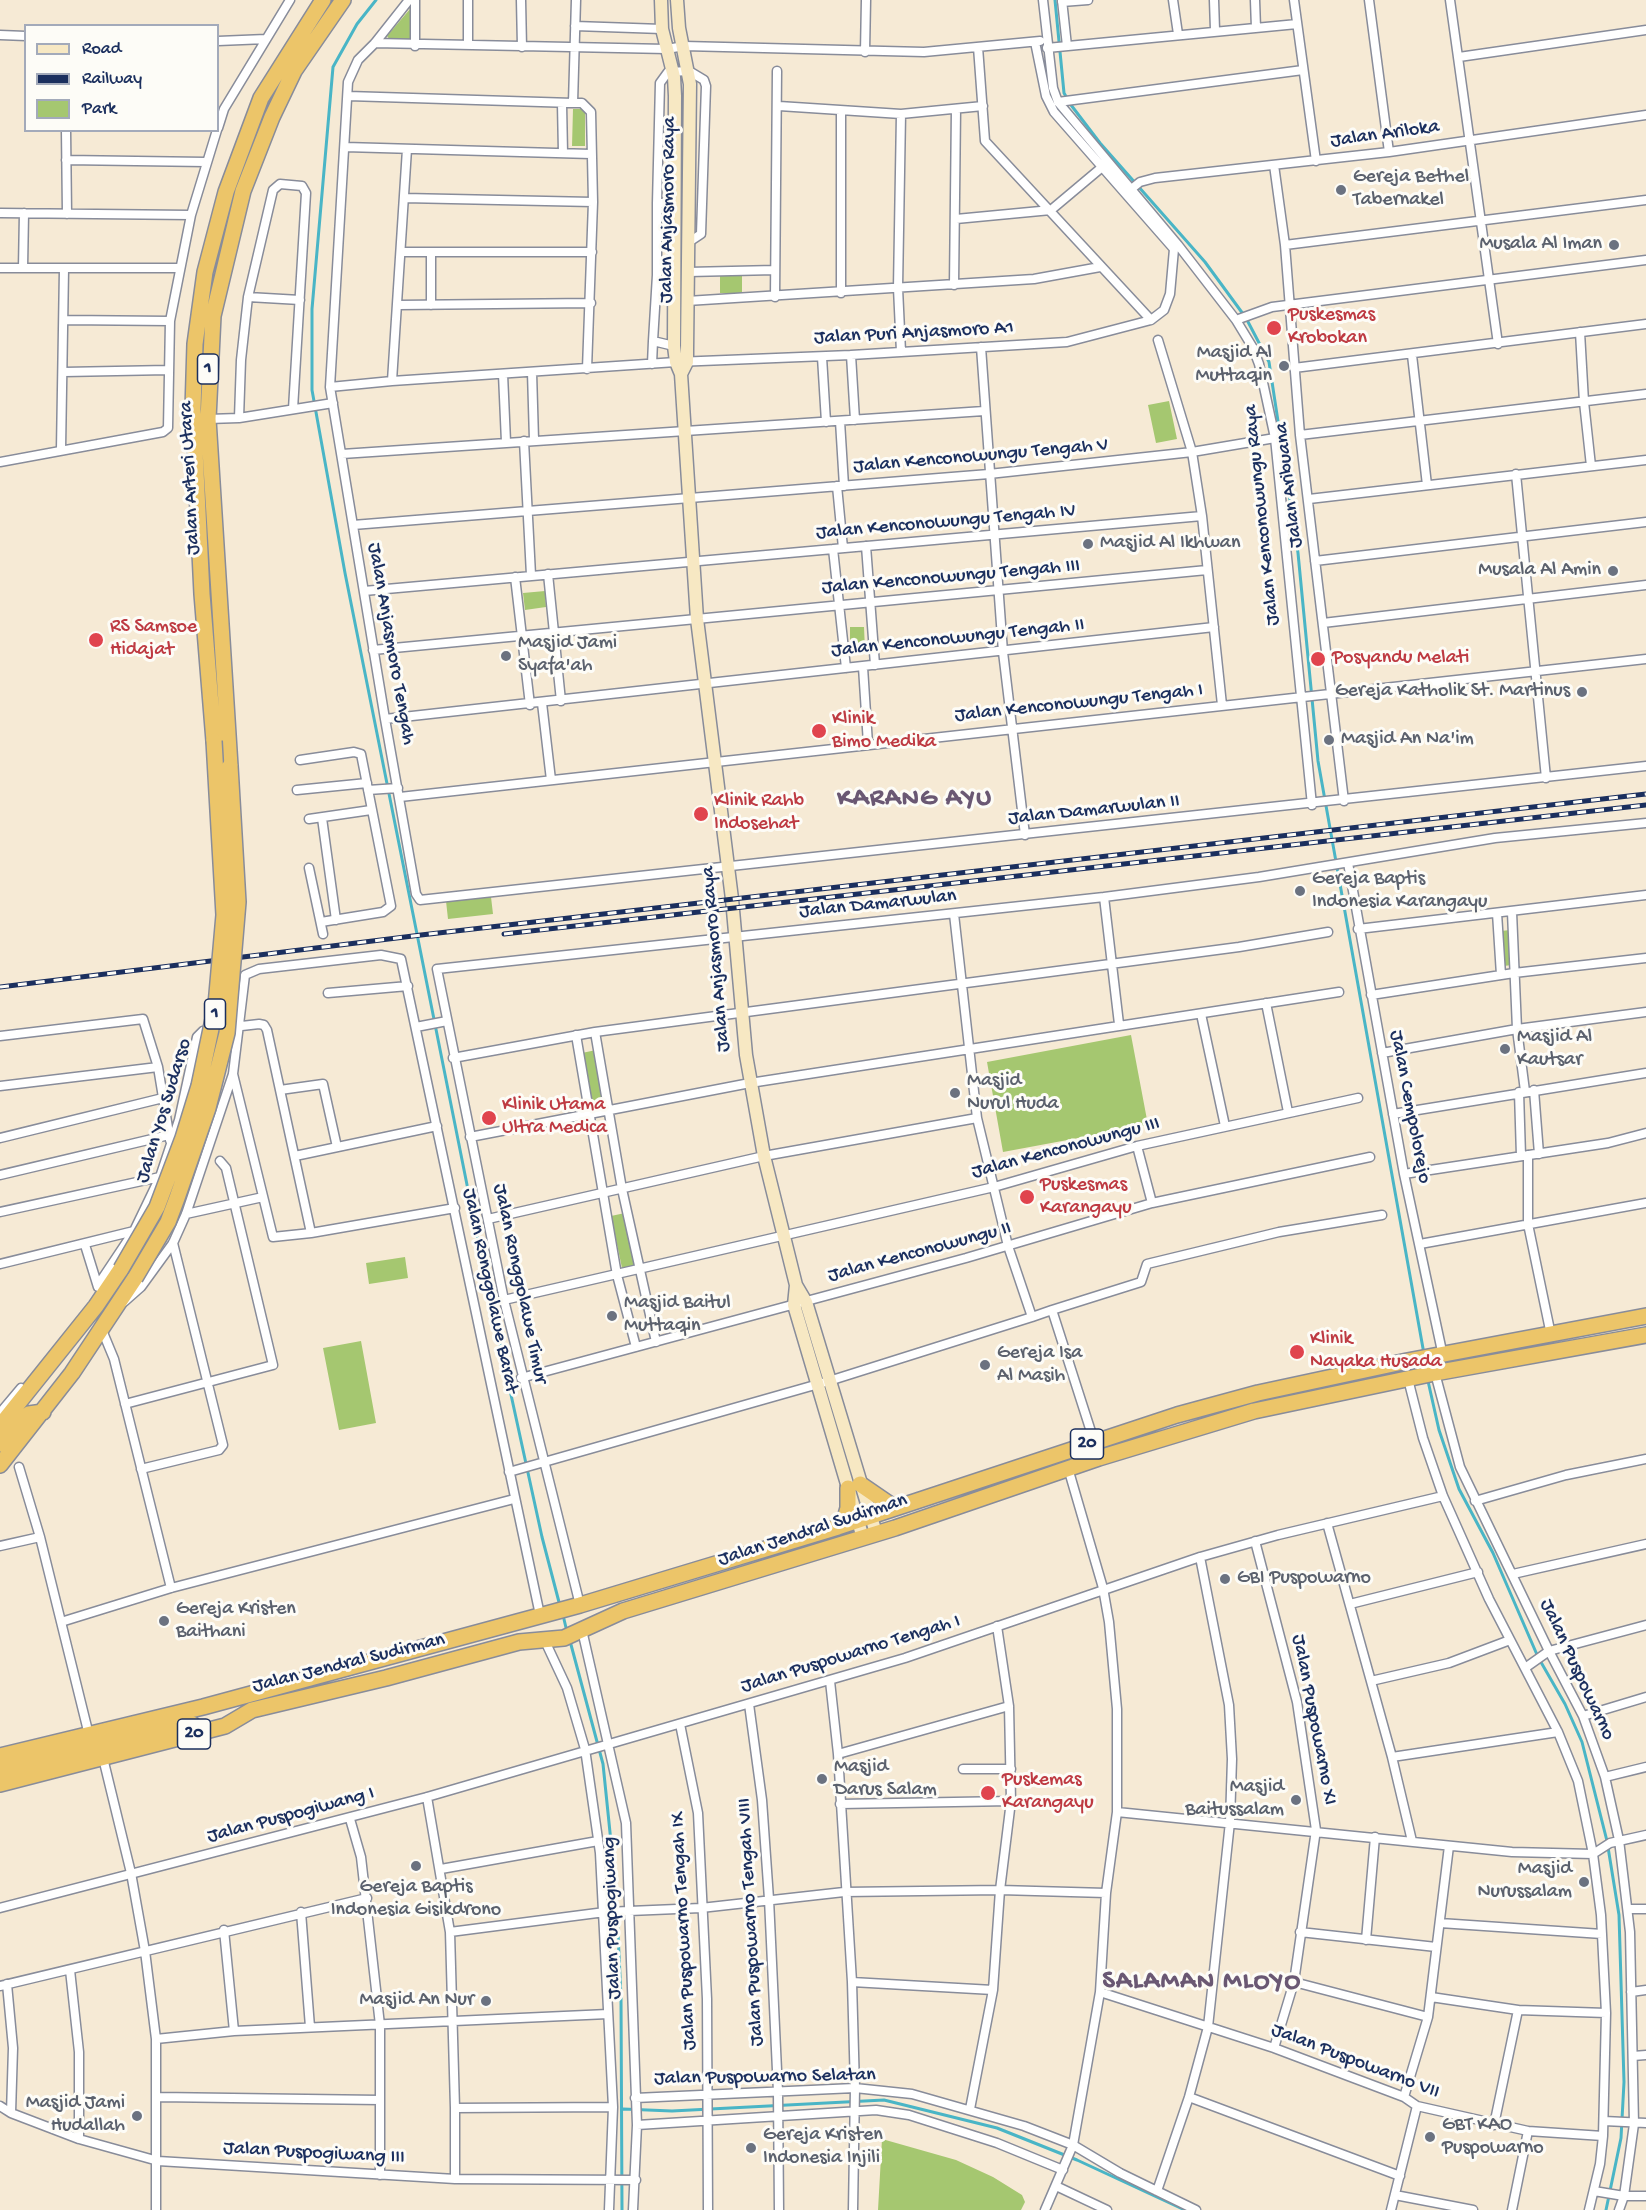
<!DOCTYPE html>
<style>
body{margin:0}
#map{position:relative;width:1646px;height:2210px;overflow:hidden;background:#f6ead5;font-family:"Gochi Hand",sans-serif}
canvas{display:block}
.legend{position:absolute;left:24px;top:24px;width:195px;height:108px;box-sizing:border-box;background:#fdfcf7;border:2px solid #a3aaba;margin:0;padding:8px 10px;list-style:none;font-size:18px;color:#1b2f5e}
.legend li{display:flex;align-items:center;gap:12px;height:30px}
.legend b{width:30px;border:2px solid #a3aaba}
</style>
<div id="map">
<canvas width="1646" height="2210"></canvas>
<ul class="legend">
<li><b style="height:8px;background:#f7e8c3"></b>Road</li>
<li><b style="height:8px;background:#1b2f5e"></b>Railway</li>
<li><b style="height:16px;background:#a5c770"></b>Park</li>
</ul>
</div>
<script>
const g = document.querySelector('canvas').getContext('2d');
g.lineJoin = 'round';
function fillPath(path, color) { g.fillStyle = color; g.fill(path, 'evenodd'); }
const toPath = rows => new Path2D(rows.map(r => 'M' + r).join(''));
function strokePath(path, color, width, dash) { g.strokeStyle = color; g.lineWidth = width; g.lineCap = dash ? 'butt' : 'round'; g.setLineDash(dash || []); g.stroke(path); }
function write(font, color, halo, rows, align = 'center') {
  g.font = font + ' "Gochi Hand",sans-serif'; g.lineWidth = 6; g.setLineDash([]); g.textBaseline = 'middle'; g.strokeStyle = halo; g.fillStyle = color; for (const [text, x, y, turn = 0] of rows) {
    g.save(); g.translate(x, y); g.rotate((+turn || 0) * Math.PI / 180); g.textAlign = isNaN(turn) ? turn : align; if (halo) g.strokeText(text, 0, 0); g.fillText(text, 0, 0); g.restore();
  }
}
fillPath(toPath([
 [410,9,412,12,411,40,390,40,387,36],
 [573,109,585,109,585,146,572,146],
 [742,275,742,293,720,293,720,276],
 [1169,401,1177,439,1156,443,1148,405],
 [545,591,546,607,525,610,523,593],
 [850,627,864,627,865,650,850,650],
 [491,897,493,914,448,919,446,901],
 [1510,930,1513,965,1503,966,1501,931],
 [1131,1035,1148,1125,1003,1152,987,1062],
 [596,1050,605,1103,590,1105,582,1053],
 [625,1213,636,1265,622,1268,611,1216],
 [405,1257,408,1278,369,1284,366,1263],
 [361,1341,376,1423,339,1430,323,1348],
 [882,2139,956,2160,993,2177,1022,2195,1025,2202,1021,2210,878,2210]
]), '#a5c770');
strokePath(toPath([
 [376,0,357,24,333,67,312,309,312,390,345,573,486,1280,542,1537,560,1606],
 [1055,0,1064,93,1071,105,1100,143,1205,262,1246,318,1269,362,1298,553,1318,761,1424,1354],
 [1428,1381,1439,1430,1459,1489,1493,1553,1538,1657,1565,1704,1582,1742,1607,1841,1619,1915,1624,2082,1621,2138,1606,2210],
 [563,1615,567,1632],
 [570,1641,603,1764,616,1891,621,1997,622,2210],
 [623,2109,672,2111,884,2100,997,2128,1077,2160,1185,2210]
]), '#49b5c6', 3);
const street = toPath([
 [409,0,375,43,358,60,348,82,330,387,385,719,416,894,420,900,1646,766],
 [521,0,522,47],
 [576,0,573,103,582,103,591,112,593,202,587,369],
 [1043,0,1053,88,1058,102,1178,245,1236,320,1253,348,1259,364,1275,438,1312,805],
 [1062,0,1067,46],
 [1173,0,1178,34],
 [1214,0,1215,30],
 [1255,0,1256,28],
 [1294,0,1316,161],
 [1369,0,1389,152],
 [1450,0,1498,344],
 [1062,2,1088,0],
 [575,26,662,29],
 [0,35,26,36],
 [218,41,266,39],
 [375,43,667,49,684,46,924,52,1040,41],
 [468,45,468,0],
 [415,46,415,0],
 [978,47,985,141,1151,320],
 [1047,48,1297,24],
 [865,52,866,0],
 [1459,57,1646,30],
 [348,96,573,103],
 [1058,102,1303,70],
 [562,104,563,153],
 [779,106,901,114,983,106],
 [901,114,898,288,901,352],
 [218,128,224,109,290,0],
 [66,130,67,214],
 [345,147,591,154],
 [66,160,206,162],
 [1274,165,1285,245,1300,435,1344,801],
 [1130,190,1140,182,1155,178,1389,152,1646,115],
 [404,198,593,202],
 [657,203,660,83,668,72,689,71,704,80,706,86,701,234,689,242],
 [0,213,191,215],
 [956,219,1051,210,1101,168],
 [1285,245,1646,200],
 [401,252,592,252],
 [0,268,180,268],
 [23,268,24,213],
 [688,272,775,270],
 [954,285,956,109],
 [841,293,841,111],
 [248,297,300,300],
 [775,297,777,71],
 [687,301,1034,279,1100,267],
 [399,305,591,303],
 [431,305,431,252],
 [65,320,170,321],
 [1236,320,1272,307,1646,260],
 [1580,332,1584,402,1591,466],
 [1158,340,1192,452,1202,516,1222,705],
 [674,346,653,341,657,275,657,203,676,203],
 [981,347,1003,652,1025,835],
 [851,355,855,420],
 [1412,355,1427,485],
 [822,357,826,422],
 [652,364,653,341],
 [1294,368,1646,324],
 [64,372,168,370],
 [532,372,534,440],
 [503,374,506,442],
 [392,381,407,149],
 [330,387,392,381,676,362,851,355,1067,342,1151,320,1164,310,1170,294,1174,249,1054,112,1046,96,1035,42],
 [239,418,241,360,248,297,273,190,280,184,302,186,306,193,293,409],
 [208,419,239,418,333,403],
 [840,421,844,486],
 [1300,435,1646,394],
 [524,441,531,575],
 [61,449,64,269],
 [342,454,984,411],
 [0,462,163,432,168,428,170,321,191,215,217,130],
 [1516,474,1546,778],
 [837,486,843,548],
 [1309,499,1646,460],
 [353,525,989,474,1192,452,1275,438],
 [866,546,875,665],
 [833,549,846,668],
 [1315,561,1646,522],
 [548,574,561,701],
 [515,577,530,705],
 [364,591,1202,516],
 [1323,623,1646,585],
 [373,650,1207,570],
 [863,667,868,744],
 [542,703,551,780],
 [385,719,1214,627],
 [300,760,354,752,361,754,391,906,383,912,321,922],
 [297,790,367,783],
 [368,790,398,788],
 [400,797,1646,659],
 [322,818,336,920],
 [309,819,371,810],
 [1348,863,1404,1174,1443,1356],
 [309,868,323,934],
 [1104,897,1119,1024],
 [1512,912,1517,1029,1525,1091],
 [1497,913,1501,975],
 [954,914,977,1118,1008,1246,1032,1317,1052,1310,1094,1441],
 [1358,929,1646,895],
 [328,993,408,986],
 [1371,995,1514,973,1646,958],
 [1266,1003,1288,1112],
 [1201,1014,1225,1126],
 [233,1027,259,1024,264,1025,267,1030,311,1233],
 [416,1027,447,1021],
 [595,1032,622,1189,656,1342],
 [576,1035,617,1275,636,1347],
 [0,1036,143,1019,158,1067,170,1140],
 [1382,1053,1517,1029,1646,1012],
 [453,1058,595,1032,1239,947,1328,932],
 [233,1074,273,1237,311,1233,455,1208],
 [0,1086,158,1067],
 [280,1090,323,1084,337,1147],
 [1534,1090,1539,1154],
 [1519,1092,1521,1156],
 [1393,1114,1646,1073],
 [470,1137,750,1083,1339,992],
 [0,1138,163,1098],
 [1137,1146,1152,1203],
 [1528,1155,1528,1224,1551,1335],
 [295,1156,437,1126],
 [1404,1174,1608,1143,1646,1133],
 [0,1175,169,1135],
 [0,1212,160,1177],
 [186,1214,263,1197],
 [488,1219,764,1156,977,1118],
 [1420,1244,1646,1203],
 [85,1245,98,1287],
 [0,1264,134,1231],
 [98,1285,134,1231,160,1177,179,1120,197,1037,203,1031,211,1030],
 [504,1300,994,1187,1137,1146,1358,1098],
 [124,1302,141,1287,173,1243,186,1214,233,1074,245,975,259,969,381,955,401,959,540,1615],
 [1052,1310,1141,1282,1147,1264,1279,1232,1382,1215],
 [102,1330,114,1359,171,1588],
 [1435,1373,1460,1467,1549,1651,1583,1716,1605,1777,1619,1840,1630,1932,1634,2124,1624,2196,1619,2210],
 [521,1378,966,1258,1152,1203,1370,1157],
 [1408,1379,1423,1438,1443,1496,1489,1599,1558,1732,1578,1781,1593,1854,1601,1915,1606,2013,1603,2136,1600,2164,1589,2210],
 [125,1404,273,1365,226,1168,220,1161],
 [0,1413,21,1388],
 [19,1467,40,1537,89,1735],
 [141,1469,219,1450,223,1445,173,1243],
 [509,1472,829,1381,1032,1317],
 [1475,1501,1566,1475,1646,1459],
 [1327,1523,1392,1757,1412,1841],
 [1255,1541,1297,1702,1316,1830,1294,1982,1274,2048],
 [0,1546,40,1537],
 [1513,1574,1646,1544],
 [1350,1604,1478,1572],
 [580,1605,504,1300,437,969,1104,897,1259,877,1495,838,1646,823],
 [61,1622,171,1588,514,1499],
 [582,1630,626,1823,637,2125,633,2210],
 [545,1641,567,1688,585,1749,600,1853,613,2107,609,2210],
 [1525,1668,1549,1651,1646,1625],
 [830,1681,838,1754,852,1982,855,2088,853,2210],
 [1371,1681,1449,1663,1510,1640],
 [749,1704,762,1800,769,1899,778,2092,779,2210],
 [1583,1716,1646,1697],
 [680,1724,698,1813,707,1999,708,2210],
 [838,1754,1009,1706],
 [1392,1757,1558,1732],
 [103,1758,131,1873,145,1951,156,2039,156,2210],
 [963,1769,1011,1769],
 [1605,1777,1646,1767],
 [427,1797,450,1932,455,2108,455,2179],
 [840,1804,1011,1801],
 [1117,1812,1512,1852,1593,1854,1610,1843,1646,1835],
 [350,1819,361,1857,380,2025,380,2175],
 [441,1869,598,1841],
 [0,1908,427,1797,905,1658,1200,1557,1278,1535,1443,1496],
 [1629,1909,1646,1909],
 [301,1912,310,2027],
 [1440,1923,1602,1934],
 [224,1930,234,2031],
 [450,1932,605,1912,701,1908,844,1892,1000,1890,1106,1893],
 [1300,1932,1436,1947],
 [1366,1940,1375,1837],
 [70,1970,79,2052,79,2139],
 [852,1982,993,1990],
 [1294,1982,1428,2017],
 [7,1984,13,2048,11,2113],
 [0,1986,367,1898],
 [1100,1992,1274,2048,1404,2097,1417,2106,1528,2131,1603,2136],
 [1631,1992,1646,1990],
 [1431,1997,1518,2010,1606,2013],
 [156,2039,234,2031,608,2014],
 [1633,2056,1646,2055],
 [158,2097,380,2100],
 [1189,2097,1400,2176],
 [1404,2097,1428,2017,1449,1846],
 [635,2098,855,2088,912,2094,1024,2126,1073,2145,1120,2173,1196,2210],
 [0,2106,11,2113,79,2139,158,2161,455,2179,636,2180],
 [455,2108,613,2107],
 [970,2109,993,1990,1000,1890,1011,1801,1009,1706,997,1626],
 [1604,2121,1646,2123],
 [637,2125,876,2110,909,2115,997,2143,1063,2170],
 [1494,2125,1518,2010],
 [1056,2186,1107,2210],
 [1157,2191,1189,2097,1208,2027,1230,1822,1232,1759,1229,1705,1200,1557],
 [1594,2191,1624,2196,1646,2196],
 [1395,2195,1473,2210],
 [1045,2210,1073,2145,1100,1992,1106,1893,1117,1812,1117,1709,1109,1622,1103,1588,1068,1468],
 [1391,2210,1417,2106],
 [1512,2210,1528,2131]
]);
const secondary = toPath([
 [661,0,662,29,674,77,675,96,674,346,676,362,681,374,697,619,732,899,746,1055,764,1156,796,1285,806,1302,876,1533],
 [677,0,679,28,690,84,687,350,687,362,681,374],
 [796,1285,794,1305,863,1538]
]);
const highway = toPath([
 [214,741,202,594,193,409,195,344,205,272,226,192,261,98,323,0],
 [230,766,208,419,213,316,243,191,272,117,294,71,343,0],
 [0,1426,96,1306,121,1269],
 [0,1444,22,1420,29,1414,43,1412],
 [0,1465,72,1373,135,1278],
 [860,1484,895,1508],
 [843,1525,848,1508,848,1488],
 [0,1756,203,1707,580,1605,838,1527,1177,1415,1258,1393,1407,1361,1646,1316],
 [0,1770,192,1724],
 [0,1784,225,1726,252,1710,386,1678,519,1642,564,1638,623,1611,895,1528,1099,1458,1254,1411,1435,1373,1646,1335]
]);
strokePath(street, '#888c9a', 11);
strokePath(secondary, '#888c9a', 15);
strokePath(highway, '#888c9a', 18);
strokePath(street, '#fff', 8);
strokePath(secondary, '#f7e8c3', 12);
strokePath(highway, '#ecc569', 15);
const rail = toPath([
 [504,934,1646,805],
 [0,987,421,935,1646,794]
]);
strokePath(rail, '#1b2f5e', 5);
strokePath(rail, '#fdfcf7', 3, [9]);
const highwayBridge = toPath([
 [121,1269,157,1207,183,1138,199,1086,216,1005,224,915,214,741],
 [135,1278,168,1222,177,1198,208,1108,227,1033,238,902,230,766]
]);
strokePath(highwayBridge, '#888c9a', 18, []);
strokePath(highwayBridge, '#ecc569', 15);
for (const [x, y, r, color] of [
 [1341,190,6,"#6b7280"],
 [1614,245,6,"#6b7280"],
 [1274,328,8,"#e0444e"],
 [1284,366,6,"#6b7280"],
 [1088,544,6,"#6b7280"],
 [1613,571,6,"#6b7280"],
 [96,640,8,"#e0444e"],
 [506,656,6,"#6b7280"],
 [1318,659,8,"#e0444e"],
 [1582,692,6,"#6b7280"],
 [819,731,8,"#e0444e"],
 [1329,740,6,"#6b7280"],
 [701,814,8,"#e0444e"],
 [1300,891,6,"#6b7280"],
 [1505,1049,6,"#6b7280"],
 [955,1093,6,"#6b7280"],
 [489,1118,8,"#e0444e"],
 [1027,1197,8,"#e0444e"],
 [612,1316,6,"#6b7280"],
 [1297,1352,8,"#e0444e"],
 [985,1365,6,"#6b7280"],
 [1225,1579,6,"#6b7280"],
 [164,1621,6,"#6b7280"],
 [822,1779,6,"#6b7280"],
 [988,1793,8,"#e0444e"],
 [1296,1800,6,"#6b7280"],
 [416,1866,6,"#6b7280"],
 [1584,1882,6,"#6b7280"],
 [486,2001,6,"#6b7280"],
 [137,2116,6,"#6b7280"],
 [1430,2137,6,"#6b7280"],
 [751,2148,6,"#6b7280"]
]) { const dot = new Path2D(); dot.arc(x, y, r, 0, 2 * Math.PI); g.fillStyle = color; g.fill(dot); strokePath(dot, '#fdfcf7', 2); }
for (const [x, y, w] of [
 [208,369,21],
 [215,1014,21],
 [1087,1444,33],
 [194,1734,33]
]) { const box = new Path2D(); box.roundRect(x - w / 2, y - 15, w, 30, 4.5); g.fillStyle = '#fdfcf7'; g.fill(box); strokePath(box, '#1b2f5e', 1.5); }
write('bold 18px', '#1b2f5e', null, [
 ["1",208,369],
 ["1",215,1014],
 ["20",1087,1444],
 ["20",194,1734]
]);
write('20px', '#1b2f5e', '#fdfcf7', [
 ["Jalan Ariloka",1385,135,-8],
 ["Jalan Anjasmoro Raya",669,210,-89],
 ["Jalan Puri Anjasmoro A1",914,334,-3],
 ["Jalan Kenconowungu Tengah V",981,457,-5],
 ["Jalan Arteri Utara",191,478,-93],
 ["Jalan Aribuana",1290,485,-97],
 ["Jalan Kenconowungu Raya",1263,515,-96],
 ["Jalan Kenconowungu Tengah IV",946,523,-5],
 ["Jalan Kenconowungu Tengah III",951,578,-5],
 ["Jalan Kenconowungu Tengah II",958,639,-6],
 ["Jalan Anjasmoro Tengah",390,644,80],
 ["Jalan Kenconowungu Tengah I",1079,704,-6],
 ["Jalan Damarwulan II",1094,811,-6],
 ["Jalan Damarwulan",878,905,-6],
 ["Jalan Anjasmoro Raya",717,959,-95],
 ["Jalan Cempolorejo",1409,1107,79],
 ["Jalan Yos Sudarso",165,1111,-73],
 ["Jalan Kenconowungu III",1066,1149,-15],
 ["Jalan Kenconowungu II",920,1253,-15],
 ["Jalan Ronggolawe Timur",519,1284,78],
 ["Jalan Ronggolawe Barat",489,1291,78],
 ["Jalan Jendral Sudirman",813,1531,-18],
 ["Jalan Puspowarno Tengah I",851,1655,-17],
 ["Jalan Jendral Sudirman",349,1664,-14],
 ["Jalan Puspowarno",1576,1670,65],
 ["Jalan Puspowarno XI",1313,1720,79],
 ["Jalan Puspogiwang I",291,1816,-15],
 ["Jalan Puspogiwang",613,1918,-92],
 ["Jalan Puspowarno Tengah VIII",752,1922,-93],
 ["Jalan Puspowarno Tengah IX",685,1931,-93],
 ["Jalan Puspowarno VII",1355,2062,21],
 ["Jalan Puspowarno Selatan",765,2078,-1],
 ["Jalan Puspogiwang III",314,2154,3]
]);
write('20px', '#5b616d', '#fdfcf7', [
 ["Gereja Bethel",1353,178],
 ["Tabernakel",1353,201],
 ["Musala Al Iman",1602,245,"right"],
 ["Masjid Al",1272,354,"right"],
 ["Muttaqin",1272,377,"right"],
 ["Masjid Al Ikhwan",1100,544],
 ["Musala Al Amin",1601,571,"right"],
 ["Masjid Jami",518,644],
 ["Syafa'ah",518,667],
 ["Gereja Katholik St. Martinus",1570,692,"right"],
 ["Masjid An Na'im",1341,740],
 ["Gereja Baptis",1312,880],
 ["Indonesia Karangayu",1312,903],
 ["Masjid Al",1517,1038],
 ["Kautsar",1517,1061],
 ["Masjid",967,1082],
 ["Nurul Huda",967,1105],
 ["Masjid Baitul",624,1304],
 ["Muttaqin",624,1327],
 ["Gereja Isa",997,1354],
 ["Al Masih",997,1377],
 ["GBI Puspowarno",1237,1579],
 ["Gereja Kristen",176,1610],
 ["Baithani",176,1633],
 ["Masjid",834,1768],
 ["Darus Salam",834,1791],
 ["Masjid",1284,1788,"right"],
 ["Baitussalam",1284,1811,"right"],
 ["Masjid",1572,1870,"right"],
 ["Nurussalam",1572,1893,"right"],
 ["Gereja Baptis",416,1888,"center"],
 ["Indonesia Gisikdrono",416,1911,"center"],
 ["Masjid An Nur",474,2001,"right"],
 ["Masjid Jami",125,2104,"right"],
 ["Hudallah",125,2127,"right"],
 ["GBT KAO",1442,2126],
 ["Puspowarno",1442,2149],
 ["Gereja Kristen",763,2136],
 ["Indonesia Injili",763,2159]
], 'left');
write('20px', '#be3a42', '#fdfcf7', [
 ["Puskesmas",1288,316],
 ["Krobokan",1288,339],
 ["RS Samsoe",110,628],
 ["Hidajat",110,651],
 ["Posyandu Melati",1332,659],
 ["Klinik",832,720],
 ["Bimo Medika",832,743],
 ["Klinik Rahb",714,802],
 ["Indosehat",714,825],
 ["Klinik Utama",502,1106],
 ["Ultra Medica",502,1129],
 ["Puskesmas",1040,1186],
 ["Karangayu",1040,1209],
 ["Klinik",1310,1340],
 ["Nayaka Husada",1310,1363],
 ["Puskemas",1002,1781],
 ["Karangayu",1002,1804]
], 'left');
g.letterSpacing = '1.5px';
write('bold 26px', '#6a5873', '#fdfcf7', [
 ["KARANG AYU",915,800],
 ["SALAMAN MLOYO",1202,1983]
]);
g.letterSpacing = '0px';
</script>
